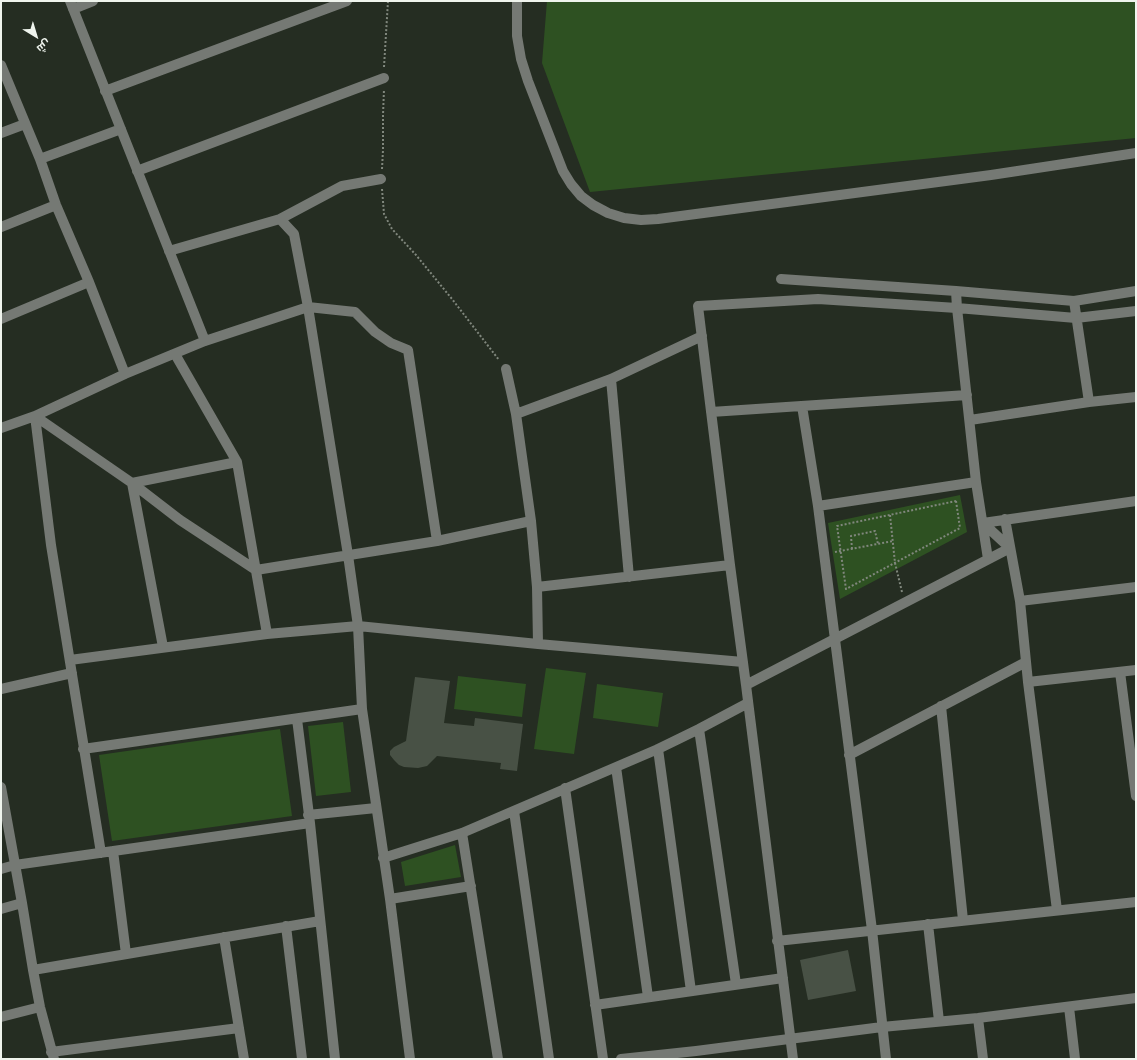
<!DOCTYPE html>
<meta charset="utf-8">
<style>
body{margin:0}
#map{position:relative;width:1137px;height:1060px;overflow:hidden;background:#252d22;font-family:Overpass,Cairo,sans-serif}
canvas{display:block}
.frame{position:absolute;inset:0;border:2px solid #eff4ed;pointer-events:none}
.north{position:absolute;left:16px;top:16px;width:40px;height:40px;-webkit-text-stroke:3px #252d22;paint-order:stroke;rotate:142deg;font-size:11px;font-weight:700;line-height:16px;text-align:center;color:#eff4ed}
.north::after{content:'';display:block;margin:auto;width:14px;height:18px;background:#eff4ed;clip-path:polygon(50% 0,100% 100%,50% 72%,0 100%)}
</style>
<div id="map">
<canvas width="1137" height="1060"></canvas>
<div class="frame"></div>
<div class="north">ش</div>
</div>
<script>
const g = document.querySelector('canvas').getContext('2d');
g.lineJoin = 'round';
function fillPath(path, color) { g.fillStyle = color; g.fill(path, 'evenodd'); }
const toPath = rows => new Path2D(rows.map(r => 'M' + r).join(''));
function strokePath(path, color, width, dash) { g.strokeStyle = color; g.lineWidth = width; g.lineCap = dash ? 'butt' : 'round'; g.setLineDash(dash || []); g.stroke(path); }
fillPath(toPath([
 [547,1,1136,1,1136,138,590,192,542,63],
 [960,495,967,532,840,599,828,523],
 [546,668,586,673,574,754,534,749],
 [458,676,526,684,522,717,454,709],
 [597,684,663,693,658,727,593,718],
 [343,722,351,792,316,796,308,726],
 [280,729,292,816,112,841,99,755],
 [455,845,461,877,405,886,401,862]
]), '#2e5122');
fillPath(toPath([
 [415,677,450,681,444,723,474,726,475,718,523,724,517,771,500,769,501,763,437,756,427,766,418,768,404,767,399,765,394,760,390,755,390,751,394,747,406,741],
 [848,950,856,991,808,1000,800,960]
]), '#485145');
strokePath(toPath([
 [384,67,388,1],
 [382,169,383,150,383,115,384,89],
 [382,189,384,214,392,229,416,255,452,299,499,360],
 [956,501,960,528,846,589,837,526,956,501],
 [890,515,895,563,902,592],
 [852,549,851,536,875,531,878,544],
 [835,552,893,541]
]), '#80877d', 2, [2, 2]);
strokePath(toPath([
 [70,1,205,341],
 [517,1,517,36,521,59,528,81,563,171,571,184,581,196,593,205,608,213,624,218,641,220,658,219,991,175,1136,153],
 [73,9,93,1],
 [1,65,40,159,56,205,89,282,125,374],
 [105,91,347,1],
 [1,133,25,124],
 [40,159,121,129],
 [137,171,384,78],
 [280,219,342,186,381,179],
 [1,227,56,205],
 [169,251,280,219,294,234,308,307,348,555,358,626,362,709,390,899,410,1059],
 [781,279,956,291,1074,301,1136,291],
 [956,291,957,308,976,482,988,559],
 [1074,301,1089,402],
 [1,319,89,282],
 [175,354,237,462,267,634],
 [506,369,516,414,531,521,537,587,538,644],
 [611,379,629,577],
 [802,406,818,506,872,930,886,1059],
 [711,412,967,395],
 [516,414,611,379,702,336],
 [970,420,1089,402,1136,397],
 [1,428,35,416,132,483,180,520,256,570,437,541,531,521],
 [818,506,976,482],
 [1005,519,1020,601,1028,682,1057,910],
 [983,523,1136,501],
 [537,587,730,565],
 [1020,601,1136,587],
 [163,647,132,483,237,462],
 [70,660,267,634,358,626,538,644,743,662],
 [1120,672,1136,796],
 [1028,682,1136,670],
 [746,685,1010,548,983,523],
 [1,689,72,673],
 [941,706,963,920],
 [297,719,310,823,335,1059],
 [699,729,736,984],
 [83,749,362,709],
 [658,749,691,991],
 [849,755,1026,662],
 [616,767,648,997],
 [1,787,22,903,33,970,40,1007,54,1059],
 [565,788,603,1059],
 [514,811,549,1059],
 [308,815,376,808],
 [462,833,498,1059],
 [113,851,126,954],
 [101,853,51,545,35,416,125,374,205,341,308,307,355,312,375,332,391,343,408,350,437,541],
 [383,858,462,833,658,749,699,729,748,703],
 [1,869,15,865,310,823],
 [390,899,471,886],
 [1,909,22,903],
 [928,924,939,1021],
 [286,926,302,1059],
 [224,937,244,1059],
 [777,941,1136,902],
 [33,970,320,921],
 [595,1005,783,978],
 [1069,1007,1075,1059],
 [1,1017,40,1007],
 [978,1018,983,1059],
 [51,1052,239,1028],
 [621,1059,696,1051,882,1027,978,1018,1136,998],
 [793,1059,746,685,730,565,698,306,818,299,957,308,1076,318,1136,311]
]), '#757974', 10);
</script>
